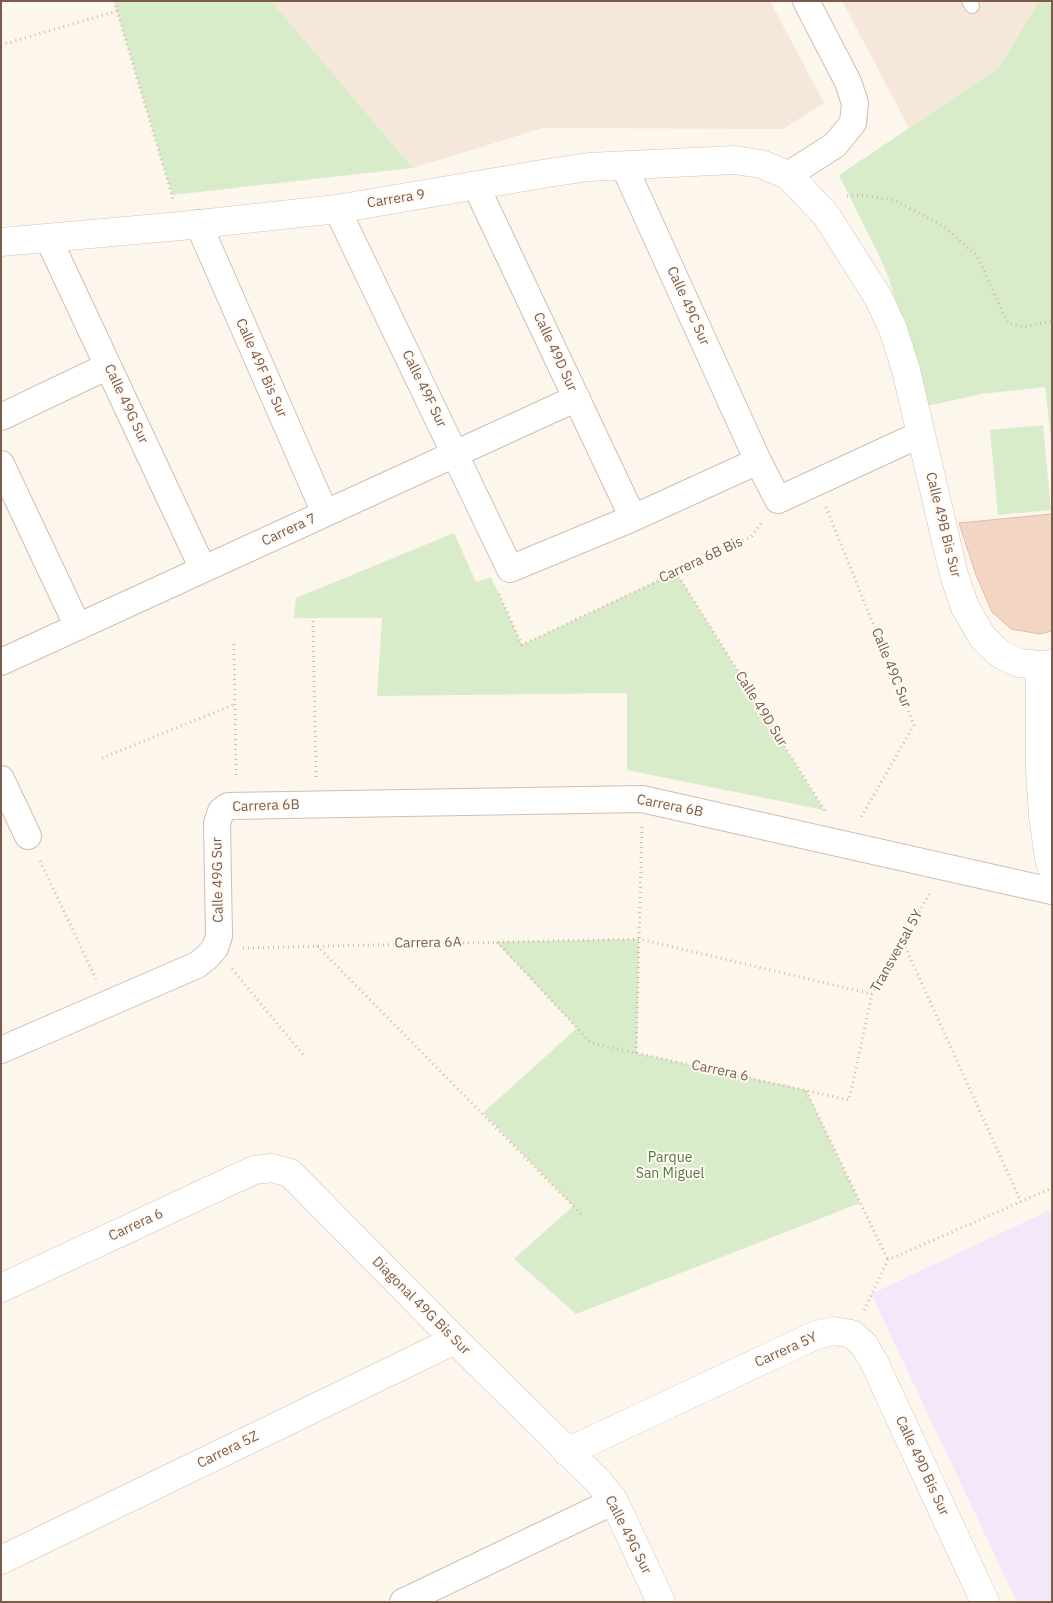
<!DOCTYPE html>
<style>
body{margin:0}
#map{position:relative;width:1053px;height:1603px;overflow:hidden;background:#fdf6ec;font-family:"IBM Plex Sans",sans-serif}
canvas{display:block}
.frame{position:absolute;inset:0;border:2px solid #7a5c4d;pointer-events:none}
</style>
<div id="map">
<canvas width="1053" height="1603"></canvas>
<div class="frame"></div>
</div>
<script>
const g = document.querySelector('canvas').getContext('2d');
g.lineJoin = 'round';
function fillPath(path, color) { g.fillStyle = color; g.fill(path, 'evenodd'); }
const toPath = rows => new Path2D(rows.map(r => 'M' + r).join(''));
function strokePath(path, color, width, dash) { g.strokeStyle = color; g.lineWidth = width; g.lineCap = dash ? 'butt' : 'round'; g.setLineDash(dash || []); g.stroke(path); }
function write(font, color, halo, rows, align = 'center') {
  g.font = font + ' "IBM Plex Sans",sans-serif'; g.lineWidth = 4; g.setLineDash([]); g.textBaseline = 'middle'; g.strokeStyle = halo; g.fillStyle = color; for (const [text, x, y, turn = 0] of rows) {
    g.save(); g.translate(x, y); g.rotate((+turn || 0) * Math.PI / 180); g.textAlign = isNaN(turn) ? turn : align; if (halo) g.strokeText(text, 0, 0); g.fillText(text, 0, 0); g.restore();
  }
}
fillPath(toPath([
 [271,1,770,1,824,103,783,129,543,128,413,168],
 [842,1,1039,1,999,68,909,128]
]), '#f5e8da');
fillPath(toPath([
 [1052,1209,1052,1602,1017,1602,871,1294]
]), '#f3e8fa');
fillPath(toPath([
 [114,1,271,1,413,168,172,195],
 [1039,1,1052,1,1052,448,1045,387,981,394,927,406,889,279,881,260,839,175,999,68],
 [1043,425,1051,510,998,515,990,430],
 [454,533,476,582,491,577,522,645,676,572,824,810,627,770,627,693,377,696,382,618,294,618,296,598],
 [639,939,637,1053,806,1090,860,1203,576,1314,514,1259,573,1206,483,1113,577,1028,496,942]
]), '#d8ecc9');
const building = toPath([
 [1052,514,1052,631,1040,634,1011,629,992,612,976,575,959,523,1052,514]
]);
fillPath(building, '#f3d5c3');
strokePath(building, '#e6bba3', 1);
const lane = toPath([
 [969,1,972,6]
]);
const street = toPath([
 [624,166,758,461,778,500,921,434],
 [788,175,835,145,853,123,855,103,848,82,806,1],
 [476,186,633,518],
 [337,209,510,569,633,518,758,461],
 [198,223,325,513],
 [48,238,203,569],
 [1,417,108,366],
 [1,464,78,627],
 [1,662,577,398],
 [1,779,28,836],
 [1,1050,197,965,206,958,215,948,219,936,217,824,221,811,228,806,642,799,1052,891],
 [403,1602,614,1501]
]);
const secondary = toPath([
 [1,242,181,226,337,209,548,173,589,167,734,160,761,164,788,175,826,215,878,297,893,329,906,370,954,575,965,607,983,638,1000,654,1019,663,1040,665,1052,664],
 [1040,665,1040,771,1043,817,1049,858,1052,868],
 [1,1288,254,1170,272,1168,290,1173,455,1340,598,1481,614,1501,661,1602],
 [567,1452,816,1335,833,1331,852,1334,864,1345,874,1362,985,1602],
 [1,1560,455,1340]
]);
strokePath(lane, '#d1beb0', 16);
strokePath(street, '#d1beb0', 28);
strokePath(secondary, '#d6c0b0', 29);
strokePath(toPath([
 [114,1,173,199],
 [1,45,117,11],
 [847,196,860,195,894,200,942,225,977,256,1008,323,1025,327,1052,321],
 [826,507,914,725,860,819],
 [676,572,825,811],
 [499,594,522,645,751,537,763,521],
 [313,621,316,778],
 [234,644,236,778],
 [102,758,235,704],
 [40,861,96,979],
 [497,942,591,1043,849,1100,872,994,931,891],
 [903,942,1021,1202],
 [317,946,583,1216],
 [243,948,639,939,872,994],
 [232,969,305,1057],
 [636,1053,642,826],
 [806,1091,888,1260],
 [864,1310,888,1260,1052,1188]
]), '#d9b8a5', 3, [1, 4]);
strokePath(lane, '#fff', 14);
strokePath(street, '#fff', 26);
strokePath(secondary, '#fff', 28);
write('14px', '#7a5c4d', '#fffaf3', [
 ["Carrera 9",396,199,-9],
 ["Calle 49C Sur",688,306,66],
 ["Calle 49D Sur",555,352,65],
 ["Calle 49F Bis Sur",261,368,66],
 ["Calle 49F Sur",424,389,64],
 ["Calle 49G Sur",126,404,65],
 ["Calle 49B Bis Sur",943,525,76],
 ["Carrera 7",289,530,-25],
 ["Carrera 6B Bis",701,560,-25],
 ["Calle 49C Sur",891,668,68],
 ["Calle 49D Sur",761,709,58],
 ["Carrera 6B",266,806,-2],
 ["Carrera 6B",670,806,11],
 ["Calle 49G Sur",218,880,-91],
 ["Carrera 6A",428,943,-1],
 ["Transversal 5Y",897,951,-61],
 ["Carrera 6",720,1071,12],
 ["Carrera 6",136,1225,-25],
 ["Diagonal 49G Bis Sur",421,1306,45],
 ["Carrera 5Y",786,1350,-24],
 ["Carrera 5Z",228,1450,-26],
 ["Calle 49D Bis Sur",922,1466,65],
 ["Calle 49G Sur",628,1535,63]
]);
write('14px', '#537a41', '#fffaf3', [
 ["Parque",670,1158],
 ["San Miguel",670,1174]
]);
</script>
